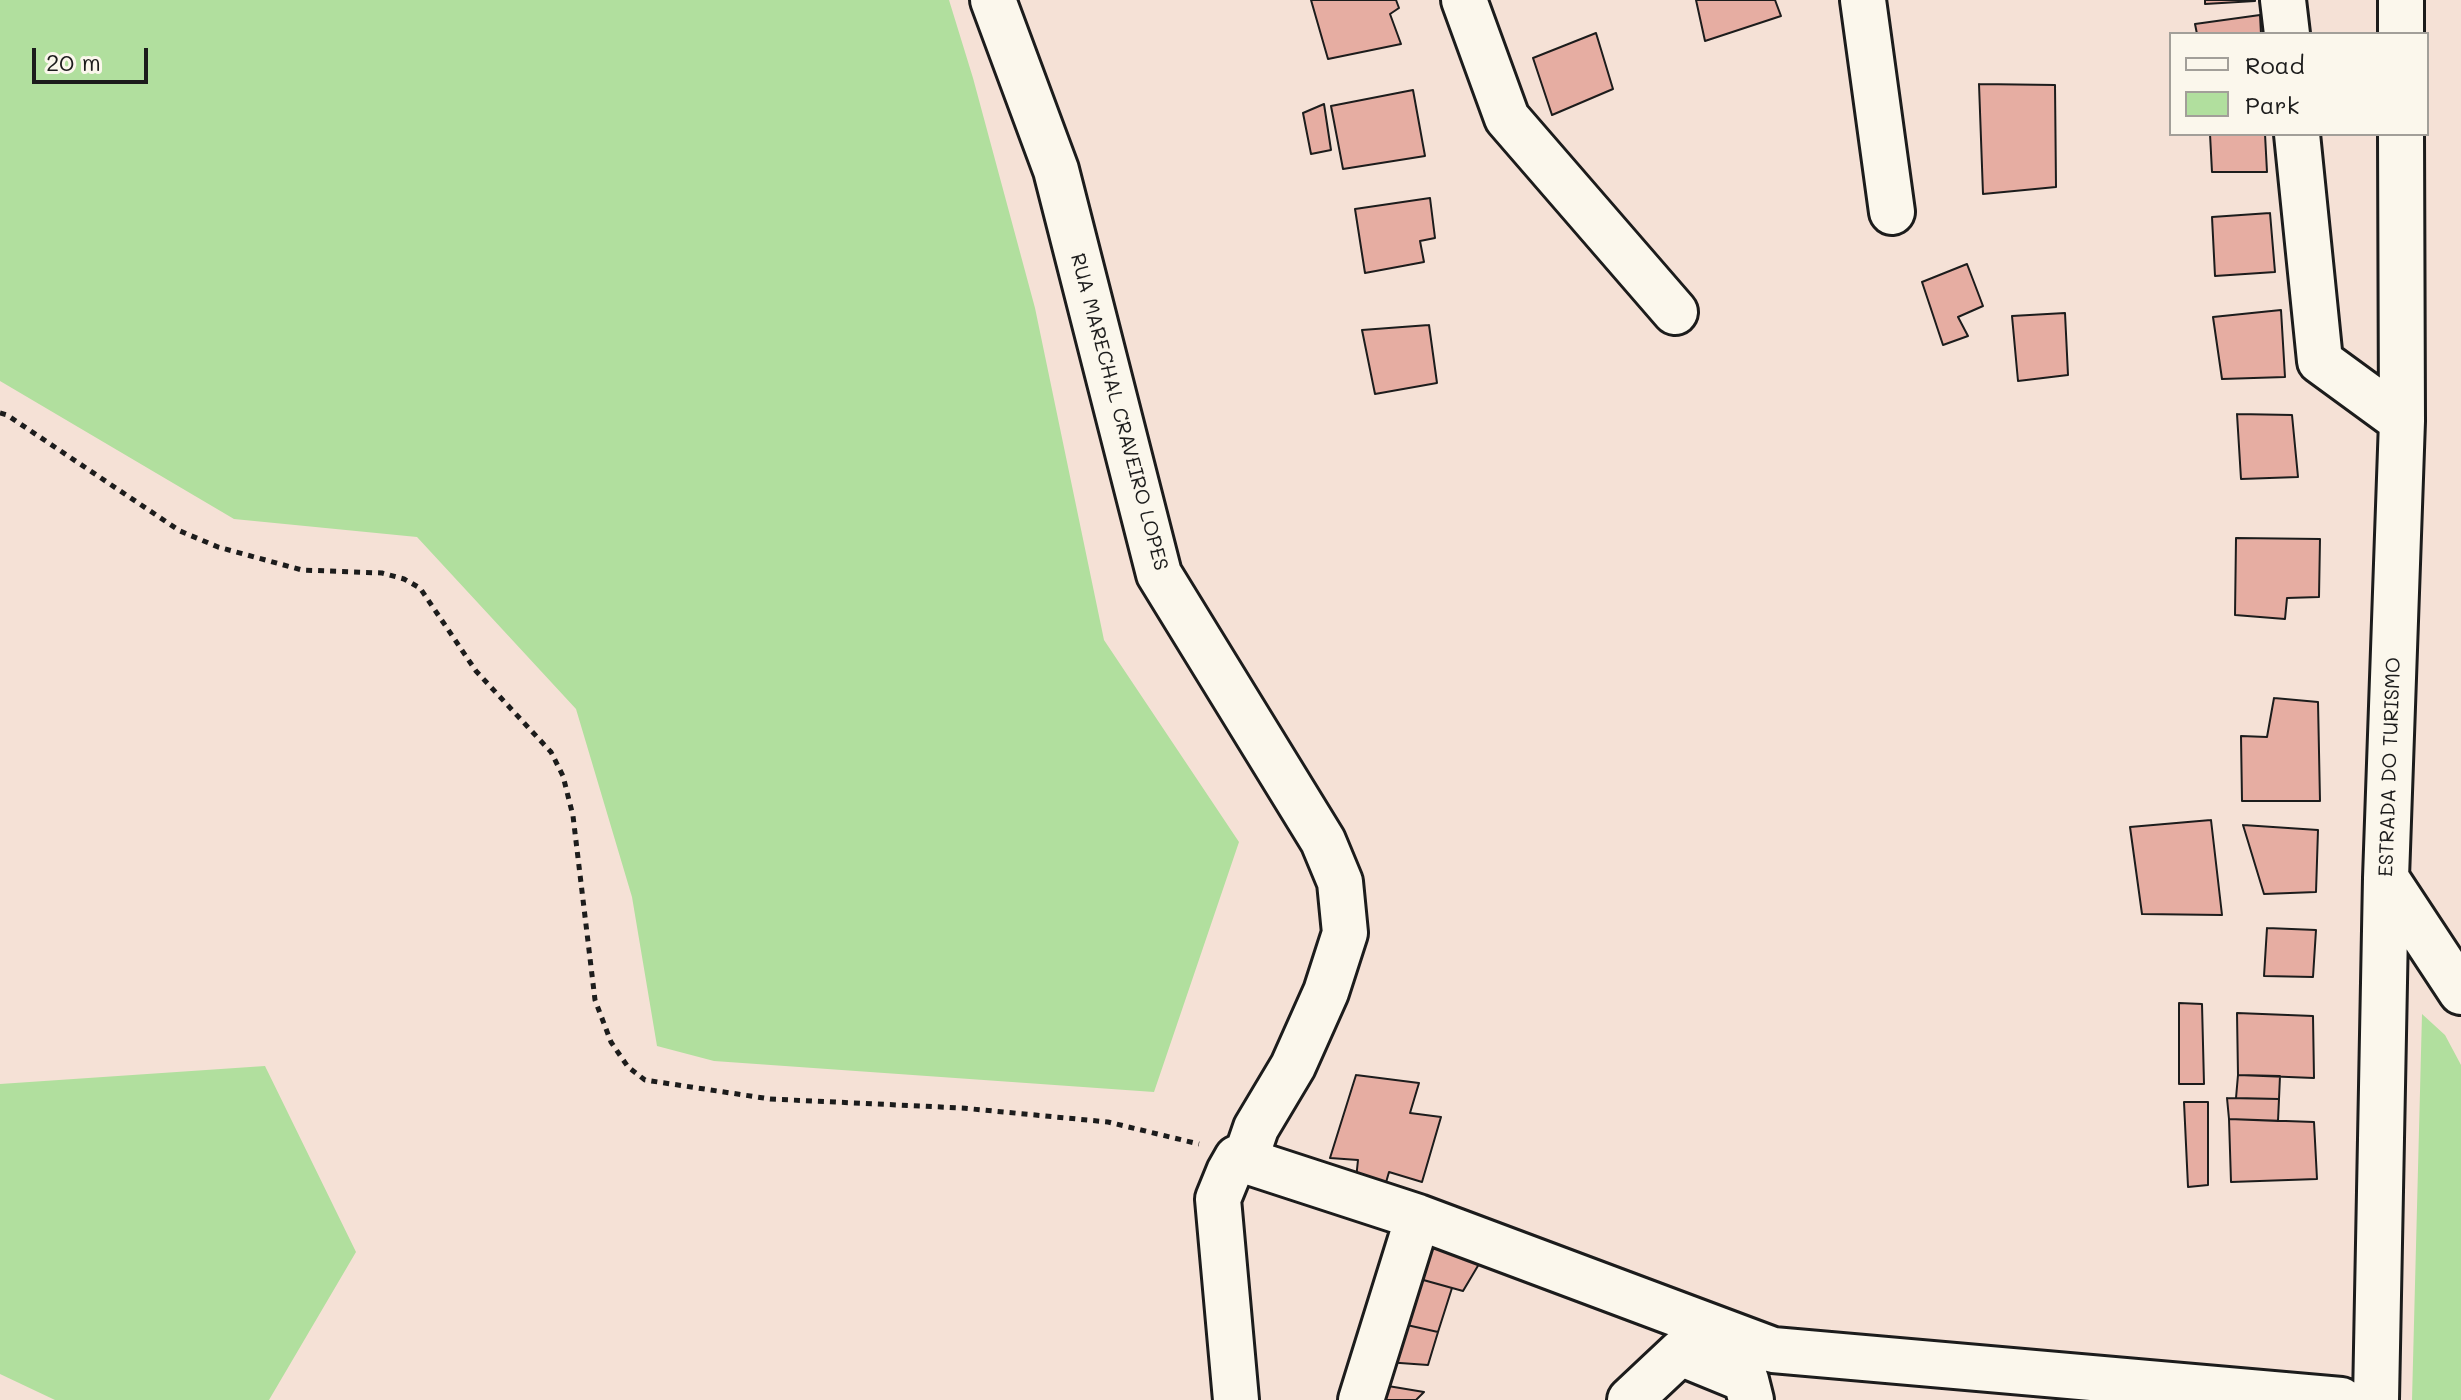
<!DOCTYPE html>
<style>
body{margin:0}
#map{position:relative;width:2461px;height:1400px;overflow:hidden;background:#f5e1d6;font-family:Mali,sans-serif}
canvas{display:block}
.legend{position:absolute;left:2169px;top:32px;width:260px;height:104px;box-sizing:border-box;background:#fbf7ec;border:2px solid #a29f99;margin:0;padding:10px 14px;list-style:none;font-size:24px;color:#1c1c1c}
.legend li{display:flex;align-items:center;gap:16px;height:40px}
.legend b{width:40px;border:2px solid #a29f99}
.scale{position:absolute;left:32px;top:48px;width:116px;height:36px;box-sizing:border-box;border:4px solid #1c1c1c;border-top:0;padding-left:10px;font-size:24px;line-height:28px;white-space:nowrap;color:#1c1c1c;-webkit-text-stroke:6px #fbf7ec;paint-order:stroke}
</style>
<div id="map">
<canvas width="2461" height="1400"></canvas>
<ul class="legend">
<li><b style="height:10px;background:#fbf7ec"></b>Road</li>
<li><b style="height:22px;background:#b1df9e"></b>Park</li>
</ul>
<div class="scale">20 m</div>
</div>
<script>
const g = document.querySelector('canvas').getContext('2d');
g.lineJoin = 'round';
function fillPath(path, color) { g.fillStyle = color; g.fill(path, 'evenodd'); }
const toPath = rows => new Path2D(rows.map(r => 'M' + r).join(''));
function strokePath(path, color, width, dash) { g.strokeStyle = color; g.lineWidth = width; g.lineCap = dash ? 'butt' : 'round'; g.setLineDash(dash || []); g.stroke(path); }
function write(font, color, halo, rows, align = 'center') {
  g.font = font + ' Mali,sans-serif'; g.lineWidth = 7; g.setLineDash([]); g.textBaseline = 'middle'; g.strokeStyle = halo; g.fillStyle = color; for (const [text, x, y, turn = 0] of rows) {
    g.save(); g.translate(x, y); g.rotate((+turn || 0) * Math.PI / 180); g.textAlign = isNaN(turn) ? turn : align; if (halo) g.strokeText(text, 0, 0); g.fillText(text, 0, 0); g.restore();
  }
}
fillPath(toPath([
 [0,0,949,0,973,78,1035,308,1104,640,1239,842,1154,1092,714,1061,657,1046,632,897,576,709,417,537,234,519,0,381],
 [2422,1014,2445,1035,2461,1065,2461,1400,2412,1400],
 [265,1066,356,1252,269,1400,55,1400,0,1374,0,1084]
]), '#b1df9e');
const building = toPath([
 [1311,0,1396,0,1399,8,1390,14,1401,44,1328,59,1311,0],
 [1696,0,1775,0,1781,16,1705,41,1696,0],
 [2205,0,2255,0,2255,1,2205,4,2205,0],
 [2260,15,2261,34,2197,34,2195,24,2260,15],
 [1596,33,1613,89,1552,115,1533,58,1596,33],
 [1979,84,2055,85,2056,187,1983,194,1979,84],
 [1413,90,1425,156,1343,169,1331,106,1413,90],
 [1324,104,1331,150,1311,154,1303,113,1324,104],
 [2210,134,2265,134,2267,172,2212,172,2210,134],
 [1430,198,1435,238,1420,241,1424,262,1365,273,1355,209,1430,198],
 [2270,213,2275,272,2215,276,2212,217,2270,213],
 [1967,264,1983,306,1958,317,1968,336,1943,345,1922,282,1967,264],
 [2281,310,2285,377,2222,379,2213,317,2281,310],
 [2065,313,2068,375,2018,381,2012,316,2065,313],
 [1429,325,1437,383,1375,394,1362,330,1429,325],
 [2237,414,2292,415,2298,477,2241,479,2237,414],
 [2236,538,2320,539,2319,597,2287,598,2285,619,2235,615,2236,538],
 [2274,698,2318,702,2320,801,2242,801,2241,736,2267,737,2274,698],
 [2211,820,2222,915,2142,914,2130,827,2211,820],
 [2243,825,2318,830,2316,892,2264,894,2243,825],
 [2267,928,2316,930,2313,977,2264,976,2267,928],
 [2179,1003,2202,1004,2204,1084,2179,1084,2179,1003],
 [2237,1013,2313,1016,2314,1078,2238,1075,2237,1013],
 [1356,1075,1419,1083,1410,1113,1441,1117,1422,1182,1389,1172,1385,1186,1356,1179,1358,1160,1330,1158,1356,1075],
 [2238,1075,2280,1076,2279,1099,2236,1098,2238,1075],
 [2227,1098,2279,1099,2278,1121,2229,1119,2227,1098],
 [2184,1102,2208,1102,2208,1185,2188,1187,2184,1102],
 [2229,1119,2314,1122,2317,1179,2231,1182,2229,1119],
 [1418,1241,1482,1259,1463,1291,1409,1276,1418,1241],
 [1409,1276,1452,1288,1438,1332,1398,1323,1409,1276],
 [1398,1323,1438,1332,1428,1365,1386,1362,1398,1323],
 [1382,1385,1424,1392,1416,1400,1375,1400,1382,1385]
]);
fillPath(building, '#e6ada2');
strokePath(building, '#1c1c1c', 2);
const minor = toPath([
 [993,0,1056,170,1159,574,1323,841,1340,882,1345,933,1326,992,1293,1066,1256,1128,1245,1160],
 [1464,0,1507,118,1675,312],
 [1863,0,1892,212],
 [2283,0,2287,34],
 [2401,0,2401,34],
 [2297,134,2320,361,2402,421],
 [2386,878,2461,992],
 [1236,1400,1218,1199,1229,1172,1237,1158,1418,1217,1773,1350,2341,1400],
 [1361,1400,1418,1217],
 [1630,1400,1680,1353,1746,1380,1751,1400],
 [2376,1400,2386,878,2402,421,2401,134]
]);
strokePath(minor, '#1c1c1c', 50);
strokePath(toPath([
 [0,413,7,415,180,531,218,547,302,570,382,573,404,579,420,588,476,671,551,752,563,776,573,816,595,1000,611,1042,628,1067,645,1080,770,1099,962,1108,1108,1122,1199,1144]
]), '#1c1c1c', 5, [6, 6]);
strokePath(minor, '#fbf7ec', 44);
write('20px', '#1c1c1c', '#fbf7ec', [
 ["RUA MARECHAL CRAVEIRO LOPES",1119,412,75],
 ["ESTRADA DO TURISMO",2390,767,-88]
]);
</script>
